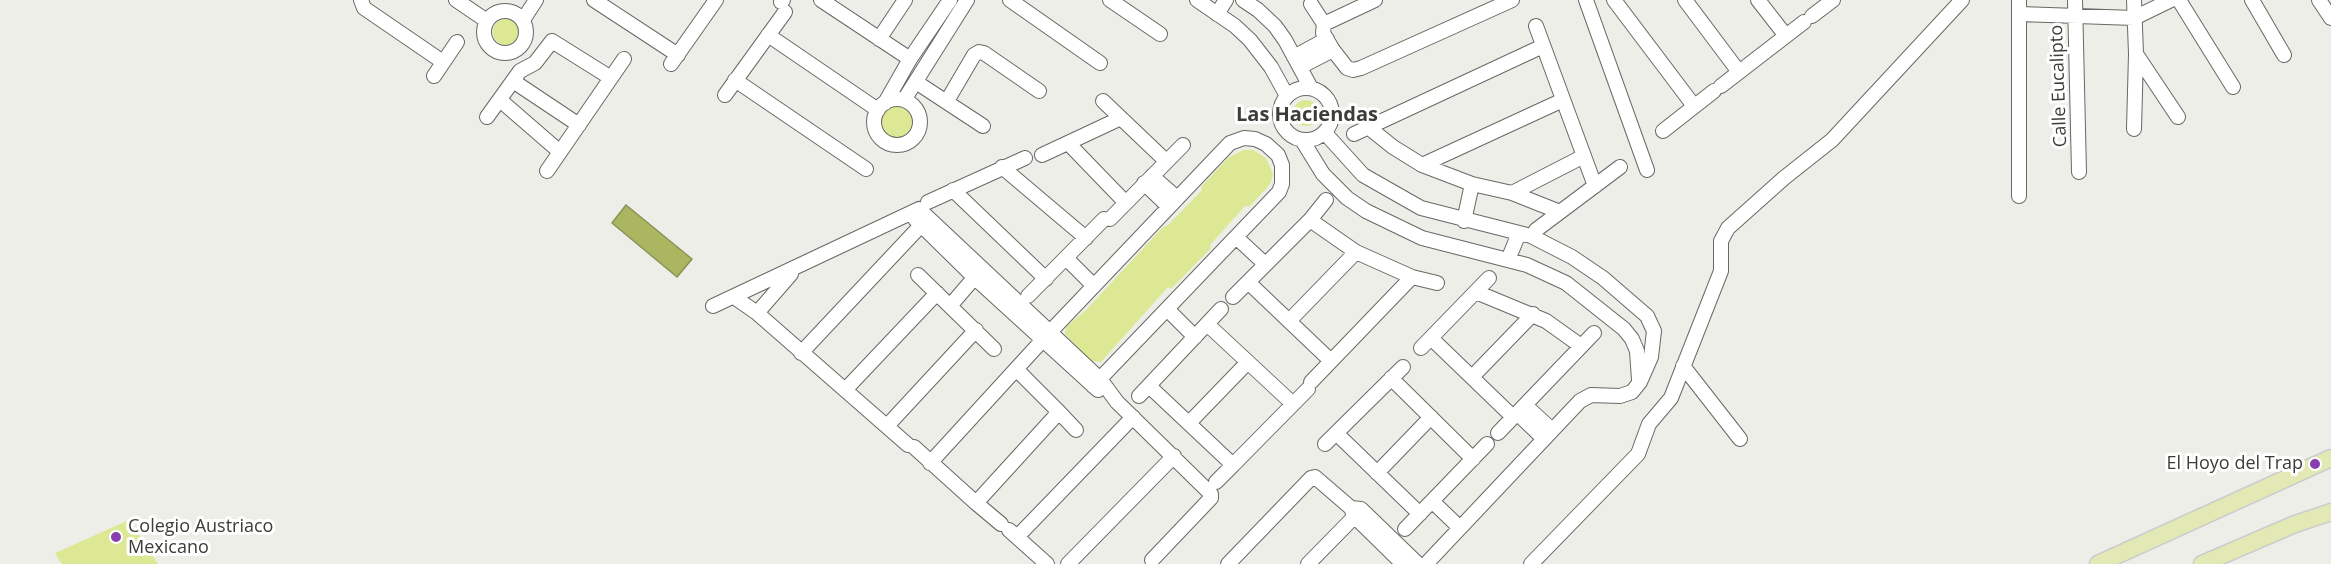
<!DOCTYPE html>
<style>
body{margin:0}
canvas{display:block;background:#edeee8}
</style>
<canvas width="2331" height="564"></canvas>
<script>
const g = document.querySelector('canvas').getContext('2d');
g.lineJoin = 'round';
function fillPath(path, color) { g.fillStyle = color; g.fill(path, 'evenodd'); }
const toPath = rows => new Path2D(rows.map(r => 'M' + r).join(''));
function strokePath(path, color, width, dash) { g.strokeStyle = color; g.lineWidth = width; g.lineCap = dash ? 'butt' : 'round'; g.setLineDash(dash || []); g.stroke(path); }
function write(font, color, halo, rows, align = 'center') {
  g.font = font + ' "Open Sans",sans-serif'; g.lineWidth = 6; g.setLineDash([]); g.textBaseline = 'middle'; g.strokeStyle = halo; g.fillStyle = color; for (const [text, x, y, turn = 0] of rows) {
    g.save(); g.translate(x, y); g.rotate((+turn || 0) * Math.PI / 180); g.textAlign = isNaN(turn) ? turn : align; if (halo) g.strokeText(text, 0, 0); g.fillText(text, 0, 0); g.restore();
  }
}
fillPath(toPath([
 '493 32a13 13 0 1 1 26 0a13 13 0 1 1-26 0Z',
 '1293 113a13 13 0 1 1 26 0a13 13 0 1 1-26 0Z',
 '881 122a16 16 0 1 1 32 0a16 16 0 1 1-32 0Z',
 [1243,150,1253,150,1266,158,1273,174,1271,182,1266,189,1249,207,1245,206,1210,245,1211,248,1171,289,1168,287,1101,362,1091,361,1065,334,1066,327,1087,309,1163,227,1168,225,1202,190,1201,187,1228,158],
 [129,520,158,564,62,564,55,553]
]), '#dde895');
const water = toPath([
 [626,205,692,259,677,277,612,223,626,205]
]);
fillPath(water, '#abb661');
strokePath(water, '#8a9155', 1.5);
const minor = toPath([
 [361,0,364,8,443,62],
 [456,0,487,21],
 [594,0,678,55],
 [821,0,910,59],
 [1010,0,1100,63],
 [1110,0,1160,34],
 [1197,0,1235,26,1250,40,1271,67,1287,96],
 [1243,0,1258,10,1275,26,1285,40,1311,88],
 [1586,0,1647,170],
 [1614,0,1694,106],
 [1685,0,1739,72],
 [1758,0,1786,36],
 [2075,0,2079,172],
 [2134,0,2136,54,2134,129],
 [2179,0,2233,87],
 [2252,0,2284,55],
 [2319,0,2331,18],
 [781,2,783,0],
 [1311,4,1324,24,1323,33,1333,50,1347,68,1353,70,1361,68,1512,0],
 '484 32a21 21 0 1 1 42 0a21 21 0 1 1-42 0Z',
 [1217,14,1226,0],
 [2020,14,2134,18,2171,0],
 [1812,16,1833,0],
 [523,20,536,0],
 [1324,24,1375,0],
 [1536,26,1595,186],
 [768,35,878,110],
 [879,39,905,0],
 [2136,54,2178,117],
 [1294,57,1327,39],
 [671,64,716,0],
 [1300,67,1333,50],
 [434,76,457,42],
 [735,80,866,169],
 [513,81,579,125],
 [916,82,983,126],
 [1721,86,1804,22],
 '1280 114a26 26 0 1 1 52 0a26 26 0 1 1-52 0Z',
 [725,95,785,12],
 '874 122a23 23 0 1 1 46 0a23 23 0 1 1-46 0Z',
 [500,100,560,152],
 [904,100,967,0],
 [947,101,974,55,979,52,984,53,1039,91],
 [1103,101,1166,161],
 [885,103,910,59,950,0],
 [487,117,520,71,535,63,552,41,611,78],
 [1368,127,1393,147,1422,165,1472,184,1512,193,1560,212],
 [1663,131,1714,91],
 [1325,133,1363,175,1421,208,1531,236,1572,257,1603,278,1647,316,1654,331,1651,357,1640,382,1632,392,1620,396,1591,395,1580,401,1426,564],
 [1354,134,1543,46],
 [1302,140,1323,174,1347,198,1366,211,1422,238,1527,265,1566,283,1624,329,1632,339,1637,351,1639,380],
 [1068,143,1125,202],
 [1042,155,1121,118],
 [1422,165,1563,100],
 [1002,167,1086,238],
 [547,171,624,59],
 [1152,176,1177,198],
 [1144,183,1169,207],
 [953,190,1046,279],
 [1512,193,1584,156],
 [2019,196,2019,0],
 [928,202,1025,158],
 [915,219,974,277,1098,390],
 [1110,219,1183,145],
 [1310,220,1356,252,1412,277,1437,283],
 [1464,221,1472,184],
 [1536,230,1620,167],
 [1236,237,1265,264],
 [1066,258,1094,286],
 [1508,260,1519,233],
 [918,275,994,349],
 [1248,282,1331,361],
 [1476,292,1546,321,1581,346],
 [1028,296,1104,219],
 [734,297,757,313,908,445],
 [1233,297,1310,220,1326,200],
 [713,306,919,209,1100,379,1117,402,1211,494,1211,498,1152,560],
 [950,306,980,271],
 [1167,309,1195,337],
 [757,313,791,274],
 [1290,320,1356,252],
 [1207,324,1293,404],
 [1431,338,1513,417],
 [1421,348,1489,278],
 [801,353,927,219],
 [1683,366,1740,439],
 [1472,377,1533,314],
 [1391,378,1473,459],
 [1311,382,1412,277],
 [1149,386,1233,465,1308,389],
 [845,390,937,293],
 [1139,396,1221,309],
 [1525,405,1552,430],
 [1059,412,1076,430],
 [1517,413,1544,439],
 [1189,423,1247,363],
 [887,426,976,330],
 [1336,433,1420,514],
 [1498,433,1594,333],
 [1325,444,1403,367],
 [914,447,976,503],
 [930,463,1050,332,1230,143,1244,138,1255,139,1266,144,1278,155,1282,165,1282,184,1279,192,1093,386],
 [1377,473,1431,417],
 [1216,482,1233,465],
 [1432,501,1460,528],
 [1351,508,1361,509,1418,564],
 [1001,524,976,503,1059,412,1017,370],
 [1405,529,1487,444],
 [1009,530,1047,564],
 [1017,537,1133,417],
 [1068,564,1174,456],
 [1228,564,1311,478,1315,477,1351,508,1354,516,1403,564],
 [1308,564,1360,511],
 [1531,564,1638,454,1649,424,1671,398,1721,271,1721,241,1728,228,1784,178,1832,140,1962,0]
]);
const major = toPath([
 [2098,564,2331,458],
 [2202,564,2295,524,2331,512]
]);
strokePath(minor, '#686964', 16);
strokePath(major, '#ccc', 19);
strokePath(minor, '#fff', 14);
strokePath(major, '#e2e9b4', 16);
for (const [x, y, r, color] of [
 [2315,464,6,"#893eb0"],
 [116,537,6,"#893eb0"]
]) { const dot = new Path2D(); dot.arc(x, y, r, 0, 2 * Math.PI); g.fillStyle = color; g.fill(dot); strokePath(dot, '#fffffe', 2); }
write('18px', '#3c3c3a', '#fffffe', [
 ["Calle Eucalipto",2059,86,-92]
]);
write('18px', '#3c3c3a', '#fffffe', [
 ["El Hoyo del Trap",2303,464],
 ["Colegio Austriaco",128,527,"left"],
 ["Mexicano",128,548,"left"]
], 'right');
write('bold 20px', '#3c3c3a', '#fffffe', [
 ["Las Haciendas",1307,115]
]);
</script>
